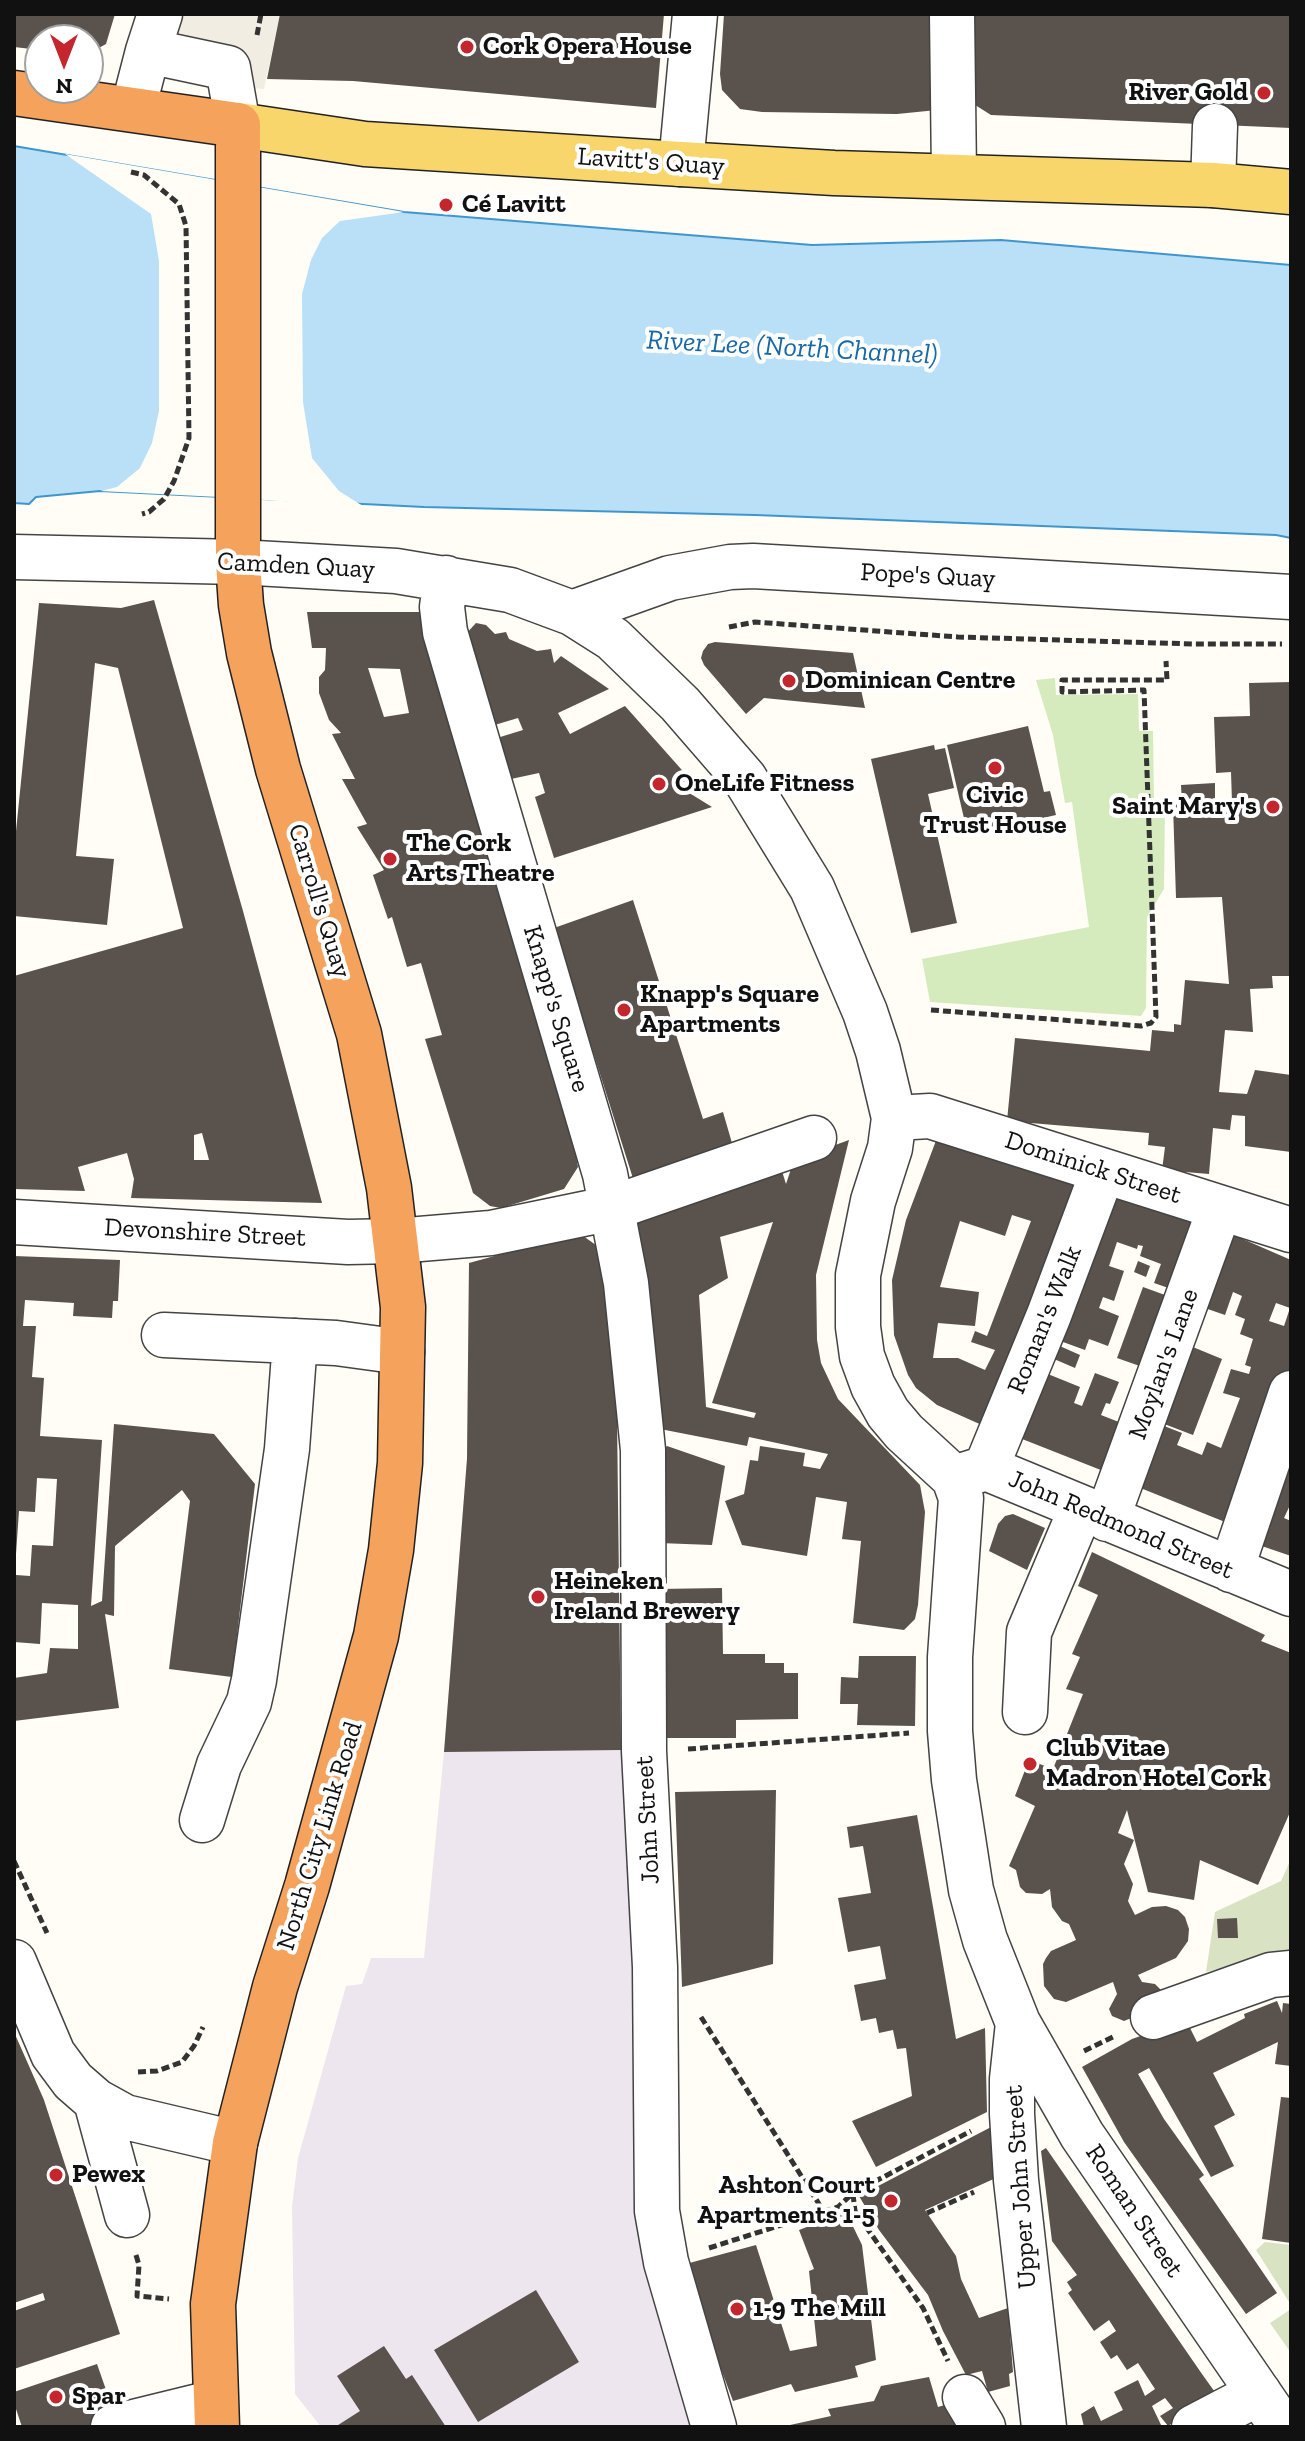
<!DOCTYPE html>
<meta charset="utf-8">
<style>
body{margin:0}
#map{position:relative;width:1305px;height:2441px;overflow:hidden;background:#fffdf5;font-family:"Zilla Slab",serif}
canvas{display:block}
.frame{position:absolute;inset:0;border:16px solid #111;pointer-events:none}
.north{position:absolute;left:24px;top:24px;width:80px;height:80px;box-sizing:border-box;background:#fff;border:2px solid #a0a0a0;border-radius:50%;rotate:180deg;font-size:22px;font-weight:700;line-height:32px;text-align:center;color:#111}
.north::after{content:'';display:block;margin:auto;width:28px;height:36px;background:#c4262e;clip-path:polygon(50% 0,100% 100%,50% 72%,0 100%)}
</style>
<div id="map">
<canvas width="1305" height="2441"></canvas>
<div class="frame"></div>
<div class="north">N</div>
</div>
<script>
const g = document.querySelector('canvas').getContext('2d');
g.lineJoin = 'round';
function fillPath(path, color) { g.fillStyle = color; g.fill(path, 'evenodd'); }
const toPath = rows => new Path2D(rows.map(r => 'M' + r).join(''));
function strokePath(path, color, width, dash) { g.strokeStyle = color; g.lineWidth = width; g.lineCap = dash ? 'butt' : 'round'; g.setLineDash(dash || []); g.stroke(path); }
function write(font, color, halo, rows, align = 'center') {
  g.font = font + ' "Zilla Slab",serif'; g.lineWidth = 8; g.setLineDash([]); g.textBaseline = 'middle'; g.strokeStyle = halo; g.fillStyle = color; for (const [text, x, y, turn = 0] of rows) {
    g.save(); g.translate(x, y); g.rotate((+turn || 0) * Math.PI / 180); g.textAlign = isNaN(turn) ? turn : align; if (halo) g.strokeText(text, 0, 0); g.fillText(text, 0, 0); g.restore();
  }
}
fillPath(toPath([
 [579,1233,600,1248,617,1420,621,1750,635,1948,704,2427,321,2427,295,2394,292,2207,298,2158,346,1986,362,1984,371,1958,424,1958,444,1752,467,1459,469,1263]
]), '#eee6ef');
fillPath(toPath([
 [1055,678,1056,695,1138,694,1139,731,1153,731,1154,803,1165,806,1164,889,1147,917,1146,1008,1141,1016,930,1002,922,959,1089,927,1072,802,1065,803,1053,735,1036,680]
]), '#d5ebbd');
fillPath(toPath([
 [1291,1859,1291,1962,1260,1959,1206,1972,1215,1912,1281,1881],
 [1265,2242,1291,2245,1291,2305,1256,2250],
 [1291,2309,1291,2353,1270,2323]
]), '#d9e3c4');
fillPath(toPath([
 [174,14,280,14,264,89,253,88,166,41]
]), '#f1ede2');
const water = toPath([
 [14,146,404,212,812,245,1001,240,1291,265,1291,538,1276,535,755,515,424,507,100,491,36,497,29,504,14,503,14,146]
]);
fillPath(water, '#b9e0f7');
strokePath(water, '#3f96cf', 2);
fillPath(toPath([
 [65,154,404,212,340,221,322,238,311,260,302,294,303,402,312,458,339,491,366,508,239,498,100,491,117,487,140,468,152,443,159,411,159,261,151,214]
]), '#fffdf5');
fillPath(toPath([
 [14,14,115,14,106,44,88,54,88,40,40,40,40,50,14,47],
 [280,14,664,14,656,108,353,81,267,79],
 [724,14,934,14,937,110,897,114,762,112,740,109,722,90,720,74],
 [965,14,1291,14,1291,128,991,115,972,103],
 [154,600,243,911,322,1203,131,1198,134,1179,127,1153,78,1167,85,1191,14,1189,14,976,183,928,118,668,95,663,76,856,114,859,107,925,14,916,14,851,39,603,121,608],
 [202,1133,209,1160,194,1160,194,1135],
 [307,612,427,612,427,651,437,651,575,1149,578,1167,564,1189,501,1208,490,1206,473,1193,425,1039,442,1035,421,963,407,967,392,917,388,919,373,875,384,870,357,827,367,824,342,779,355,779,332,734,341,733,329,720,319,693,319,677,325,670,326,648,312,648],
 [368,668,400,669,409,713,384,717],
 [476,623,486,625,495,634,506,632,509,639,537,651,551,649,554,663,561,656,609,689,558,713,570,734,625,706,689,778,678,786,712,807,554,858,535,797,545,793,539,773,511,779,497,738,523,730,518,718,488,727,464,636],
 [715,642,853,653,865,708,764,698,746,714,704,665,701,658,703,651,708,644],
 [1291,682,1291,976,1272,976,1273,988,1250,989,1253,1032,1225,1030,1219,1092,1247,1094,1255,1070,1291,1075,1291,1152,1245,1146,1245,1116,1232,1115,1230,1130,1213,1128,1209,1174,1162,1170,1165,1147,1148,1145,1149,1133,1007,1121,1015,1038,1150,1051,1152,1030,1174,1032,1174,1024,1181,1025,1185,980,1229,984,1222,897,1176,898,1173,805,1182,804,1181,785,1215,783,1215,802,1232,802,1231,772,1216,773,1214,717,1250,716,1249,683],
 [1028,726,1044,792,1050,791,1056,815,990,830,988,822,966,827,947,745],
 [934,745,935,750,945,748,954,788,928,794,957,923,911,933,871,759],
 [633,900,703,1119,723,1112,734,1150,636,1188,554,928],
 [937,1138,1088,1190,993,1430,937,1405,916,1388,908,1375,894,1335,892,1280,906,1220],
 [1012,1215,1031,1221,987,1336,975,1331,971,1342,995,1350,985,1370,958,1358,933,1358,938,1323,975,1326,979,1292,940,1287,960,1221,1005,1236],
 [849,1140,816,1275,817,1340,821,1363,838,1399,920,1485,925,1512,918,1605,915,1619,904,1630,853,1623,861,1541,842,1539,847,1502,816,1497,807,1556,742,1545,725,1501,744,1494,750,1460,758,1461,760,1446,805,1453,803,1466,820,1469,828,1454,749,1437,747,1446,655,1428,632,1219,781,1168,786,1184,794,1160],
 [773,1222,712,1403,756,1413,754,1418,706,1407,699,1295,728,1278,720,1237],
 [1106,1188,1204,1224,1180,1292,1154,1283,1161,1264,1140,1256,1143,1246,1138,1245,1137,1249,1117,1242,1109,1266,1124,1271,1114,1301,1103,1297,1099,1308,1119,1316,1108,1346,1089,1339,1085,1350,1052,1338],
 [1222,1230,1291,1260,1291,1379,1235,1526,1128,1483,1154,1422,1182,1433,1177,1445,1202,1455,1207,1442,1221,1448,1240,1398,1223,1393,1231,1369,1249,1374,1251,1367,1245,1365,1253,1339,1240,1334,1245,1319,1235,1315,1242,1296,1233,1292,1225,1315,1196,1305],
 [1276,1303,1290,1308,1284,1326,1269,1321],
 [579,1233,600,1248,617,1420,621,1750,444,1752,467,1459,469,1263],
 [14,1256,120,1260,118,1301,113,1301,112,1318,73,1316,74,1303,25,1300,23,1326,36,1326,32,1377,44,1378,40,1436,102,1440,91,1606,102,1601,114,1424,214,1434,255,1484,232,1677,169,1669,190,1501,182,1490,115,1546,114,1616,105,1614,119,1708,14,1721,14,1678,47,1673,50,1648,78,1649,78,1605,42,1603,40,1644,14,1642,16,1575,30,1576,32,1545,53,1546,57,1479,37,1478,35,1512,19,1511,16,1554,14,1554],
 [1138,1261,1150,1266,1146,1277,1134,1272],
 [1143,1287,1176,1299,1151,1370,1117,1358],
 [1053,1343,1080,1355,1075,1368,1047,1356],
 [1188,1345,1222,1359,1193,1435,1159,1422],
 [1038,1370,1080,1387,1074,1403,1082,1406,1095,1373,1119,1382,1110,1404,1106,1403,1101,1415,1134,1428,1116,1476,1012,1435],
 [1291,1415,1291,1503,1284,1518,1291,1521,1291,1556,1247,1541],
 [667,1446,725,1466,712,1545,659,1543,656,1458],
 [1013,1514,1045,1528,1027,1570,989,1551,998,1524,1005,1516],
 [1092,1552,1265,1635,1261,1641,1291,1653,1291,1810,1258,1885,1200,1860,1194,1900,1148,1892,1127,1810,1118,1833,1134,1840,1124,1864,1133,1884,1128,1901,1135,1915,1152,1907,1166,1906,1178,1910,1185,1917,1189,1929,1188,1941,1176,1958,1138,1975,1142,1982,1155,1984,1160,1989,1162,1995,1156,2008,1124,2021,1112,2016,1109,2009,1117,1994,1113,1982,1066,2002,1054,1999,1044,1986,1043,1964,1046,1958,1051,1951,1076,1940,1069,1924,1062,1921,1052,1907,1050,1889,1042,1894,1026,1893,1020,1887,1016,1870,1009,1866,1035,1806,1015,1796,1029,1760,1053,1769,1083,1694,1066,1689,1080,1657,1072,1654,1098,1595,1078,1586],
 [722,1588,723,1654,765,1654,765,1663,784,1663,784,1673,798,1673,798,1719,736,1720,736,1738,661,1738,659,1589],
 [859,1656,916,1656,915,1726,857,1725,858,1704,840,1704,841,1677,858,1678],
 [776,1790,773,1964,682,1987,675,1792],
 [917,1815,956,2039,985,2028,987,2112,876,2167,852,2121,912,2096,906,2048,897,2049,893,2030,879,2033,876,2018,861,2021,854,1985,886,1979,880,1946,848,1952,838,1898,871,1893,863,1846,850,1848,847,1827],
 [1237,1918,1238,1938,1218,1938,1217,1919],
 [1277,2001,1282,2013,1283,2003,1291,2004,1291,2066,1275,2064,1278,2042,1213,2073,1235,2115,1214,2126,1234,2166,1211,2177,1149,2068,1138,2074,1164,2119,1204,2175,1199,2179,1277,2293,1246,2314,1124,2142,1082,2067,1132,2039,1186,2020,1197,2042,1245,2018,1244,2014],
 [14,2032,44,2100,120,2334,14,2369,14,2311,45,2300,43,2293,14,2303],
 [1281,2097,1291,2098,1291,2243,1262,2239],
 [993,2126,998,2177,925,2210,956,2256,961,2279,979,2318,1008,2308,1013,2372,1009,2374,1010,2386,988,2392,982,2371,966,2375,943,2331,928,2295,879,2230,859,2196],
 [1046,2148,1202,2374,1222,2402,1178,2419,1168,2426,1160,2416,1173,2408,1165,2398,1152,2406,1162,2427,1084,2427,1081,2414,1094,2406,1101,2421,1123,2410,1114,2392,1138,2380,1145,2396,1155,2389,1138,2363,1127,2370,1117,2355,1111,2359,1100,2342,1116,2331,1109,2320,1094,2331,1068,2293,1072,2290,1067,2282,1077,2275,1052,2241,1041,2151],
 [846,2212,862,2245,876,2360,855,2366,858,2377,795,2392,791,2384,733,2401,682,2265,756,2245,790,2351,817,2346,809,2271,814,2269,799,2230],
 [536,2290,579,2362,478,2422,434,2350],
 [384,2346,406,2379,412,2375,446,2427,335,2427,360,2411,337,2376],
 [97,2364,119,2427,22,2427,14,2403,14,2392],
 [929,2377,938,2407,948,2404,961,2427,781,2427,831,2416,828,2409,874,2401,881,2386]
]), '#5a524d');
const minor = toPath([
 [952,14,954,175],
 [148,51,160,14],
 [133,109,148,51,228,68,238,125],
 [681,164,695,14],
 [1213,185,1215,126],
 [14,557,238,562,396,571,510,590,572,613,613,639,680,704,745,779,812,888,865,1012,878,1051,894,1118,890,1148,873,1201,858,1275,858,1327,862,1356,873,1386,888,1413,904,1432,954,1478,961,1498,950,1657,950,1731,954,1780,971,1890,985,1940,1018,2023,1012,2079,1012,2114,1016,2180,1044,2427],
 [446,578,442,607,445,632,605,1174,626,1283,643,1450,644,1751,655,1967,657,2211,666,2262,714,2427],
 [572,613,670,578,730,567,753,566,1291,597],
 [894,1118,930,1116,1291,1230],
 [14,1222,348,1242,396,1241,491,1233,612,1208,814,1138],
 [164,1335,336,1343,402,1352],
 [986,1468,1049,1315,1103,1171],
 [954,1478,986,1468,1291,1594],
 [1107,1519,1220,1208],
 [1231,1570,1291,1393],
 [1025,1712,1029,1632,1081,1509],
 [202,1820,219,1765,249,1702,254,1680,287,1449,295,1341],
 [14,1962,53,2054,73,2081,96,2101,125,2117,235,2143],
 [1153,2017,1271,1975,1291,1973],
 [1018,2023,1082,2135,1282,2427],
 [96,2101,127,2215],
 [965,2397,983,2427],
 [113,2427,215,2402],
 [1194,2427,1259,2393]
]);
const major = toPath([
 [238,125,365,144,681,164,834,173,1213,185,1291,192]
]);
const highway = toPath([
 [14,93,238,125,238,562,241,605,249,653,278,769,359,1034,389,1188,403,1307,400,1463,391,1550,376,1636,307,1886,275,1987,235,2143,213,2304,217,2427]
]);
strokePath(minor, '#444', 47);
strokePath(major, '#222', 47);
strokePath(highway, '#222', 47);
strokePath(toPath([
 [257,35,261,14],
 [131,172,144,175,179,204,186,226,189,438,174,481,164,499,149,512,142,514],
 [729,627,755,622,958,637,1193,644,1282,644],
 [931,1010,1141,1026,1151,1023,1156,1017,1144,690,1062,692,1062,680,1167,680,1166,661],
 [688,1749,909,1733],
 [14,1861,47,1933],
 [701,2017,824,2212],
 [1084,2051,1115,2036],
 [138,2072,157,2071,182,2062,194,2046,203,2027],
 [853,2194,855,2211,923,2308,948,2361],
 [927,2213,974,2192],
 [709,2248,838,2207,853,2193,971,2131],
 [136,2255,139,2265,137,2296,169,2299]
]), '#333', 5, [8, 4]);
strokePath(minor, '#fff', 44);
strokePath(major, '#f9d66b', 44);
strokePath(highway, '#f5a25d', 44);
for (const [x, y, r, color] of [
 [467,47,8,"#c4262e"],
 [1264,93,8,"#c4262e"],
 [446,205,8,"#c4262e"],
 [789,681,8,"#c4262e"],
 [995,768,8,"#c4262e"],
 [659,784,8,"#c4262e"],
 [1273,807,8,"#c4262e"],
 [390,859,8,"#c4262e"],
 [624,1010,8,"#c4262e"],
 [538,1597,8,"#c4262e"],
 [1030,1764,8,"#c4262e"],
 [56,2175,8,"#c4262e"],
 [891,2201,8,"#c4262e"],
 [737,2309,8,"#c4262e"],
 [56,2397,8,"#c4262e"]
]) { const dot = new Path2D(); dot.arc(x, y, r, 0, 2 * Math.PI); g.fillStyle = color; g.fill(dot); strokePath(dot, '#fff', 3); }
write('bold 26px', '#111', '#fff', [
 ["Cork Opera House",483,47],
 ["River Gold",1248,93,"right"],
 ["Cé Lavitt",462,205],
 ["Dominican Centre",805,681],
 ["OneLife Fitness",675,784],
 ["Civic",995,796,"center"],
 ["Trust House",995,826,"center"],
 ["Saint Mary's",1257,807,"right"],
 ["The Cork",406,844],
 ["Arts Theatre",406,874],
 ["Knapp's Square",640,995],
 ["Apartments",640,1025],
 ["Heineken",554,1582],
 ["Ireland Brewery",554,1612],
 ["Club Vitae",1046,1749],
 ["Madron Hotel Cork",1046,1779],
 ["Pewex",72,2175],
 ["Ashton Court",875,2186,"right"],
 ["Apartments 1-5",875,2216,"right"],
 ["1-9 The Mill",753,2309],
 ["Spar",72,2397]
], 'left');
write('26px', '#111', '#fff', [
 ["Lavitt's Quay",651,162,4],
 ["Camden Quay",296,566,3],
 ["Pope's Quay",928,576,3],
 ["Carroll's Quay",319,901,73],
 ["Knapp's Square",556,1009,73],
 ["Dominick Street",1093,1168,18],
 ["Devonshire Street",205,1233,3],
 ["Roman's Walk",1045,1320,-68],
 ["Moylan's Lane",1164,1364,-70],
 ["John Redmond Street",1121,1525,23],
 ["John Street",648,1820,-93],
 ["North City Link Road",320,1836,-73],
 ["Upper John Street",1021,2187,-94],
 ["Roman Street",1134,2211,56]
]);
write('italic 28px', '#1768a6', '#fff', [
 ["River Lee (North Channel)",792,348,3]
]);
</script>
